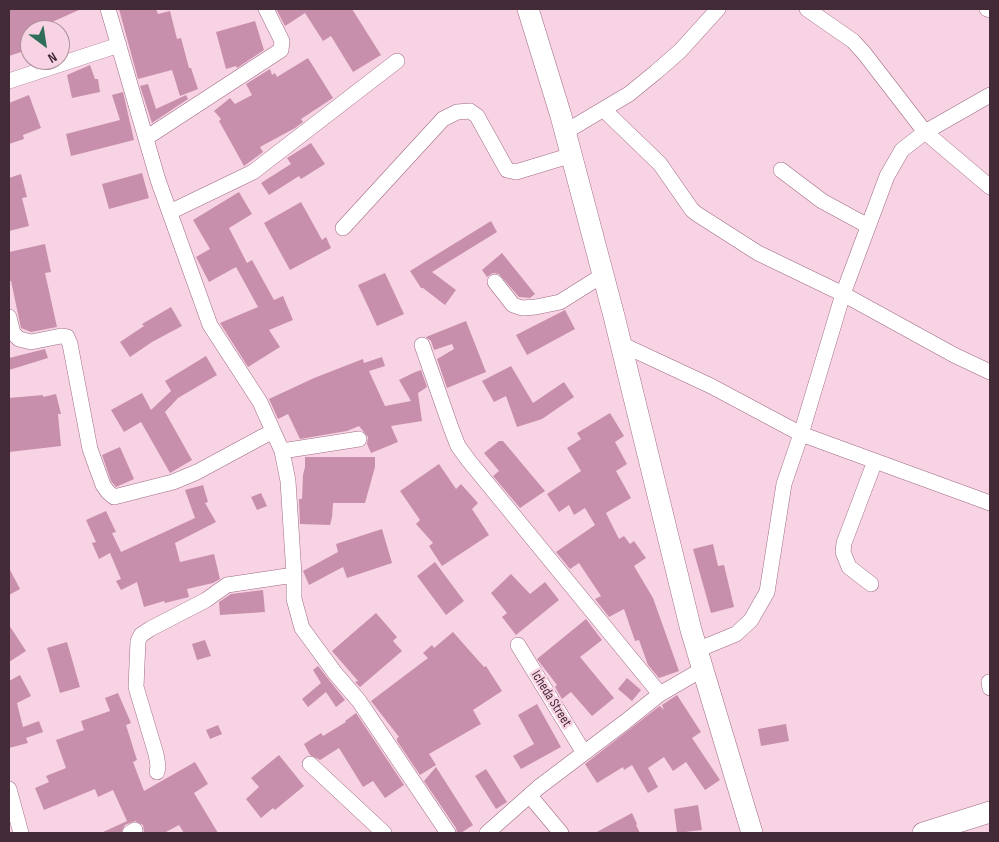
<!DOCTYPE html>
<style>
body{margin:0}
#map{position:relative;width:999px;height:842px;overflow:hidden;background:#f8d3e4;font-family:"Sofia Sans Condensed",sans-serif}
canvas{display:block}
.frame{position:absolute;inset:0;border:10px solid #422b36;pointer-events:none}
.north{position:absolute;left:20px;top:20px;width:50px;height:50px;box-sizing:border-box;background:#f8d3e4;border:1px solid #af909e;border-radius:50%;rotate:149deg;font-size:14px;font-weight:700;line-height:20px;text-align:center;color:#422b36}
.north::after{content:'';display:block;margin:auto;width:18px;height:22px;background:#316e59;clip-path:polygon(50% 0,100% 100%,50% 72%,0 100%)}
</style>
<div id="map">
<canvas width="999" height="842"></canvas>
<div class="frame"></div>
<div class="north">N</div>
</div>
<script>
const g = document.querySelector('canvas').getContext('2d');
g.lineJoin = 'round';
function fillPath(path, color) { g.fillStyle = color; g.fill(path, 'evenodd'); }
const toPath = rows => new Path2D(rows.map(r => 'M' + r).join(''));
function strokePath(path, color, width, dash) { g.strokeStyle = color; g.lineWidth = width; g.lineCap = dash ? 'butt' : 'round'; g.setLineDash(dash || []); g.stroke(path); }
function write(font, color, halo, rows, align = 'center') {
  g.font = font + ' "Sofia Sans Condensed",sans-serif'; g.lineWidth = 5; g.setLineDash([]); g.textBaseline = 'middle'; g.strokeStyle = halo; g.fillStyle = color; for (const [text, x, y, turn = 0] of rows) {
    g.save(); g.translate(x, y); g.rotate((+turn || 0) * Math.PI / 180); g.textAlign = isNaN(turn) ? turn : align; if (halo) g.strokeText(text, 0, 0); g.fillText(text, 0, 0); g.restore();
  }
}
fillPath(toPath([
 [9,9,81,9,41,27,42,30,30,30,30,49,9,56],
 [119,9,156,9,158,14,170,11,177,39,181,38,189,68,191,68,198,89,180,96,172,70,138,79],
 [276,9,352,9,381,55,353,72,331,36,323,41,305,13,285,26],
 [255,21,264,50,237,68,236,66,226,69,216,32],
 [308,58,333,98,301,119,303,122,295,128,260,147,263,152,244,166,219,121,221,119,214,111,230,98,235,104,252,95,246,84,270,69,272,75,275,73,277,77],
 [90,65,95,79,98,79,100,92,72,98,67,75],
 [148,84,156,109,186,95,188,99,152,123,140,86],
 [123,92,134,140,71,156,66,134,120,120,112,95],
 [29,95,41,128,23,135,24,139,9,144,9,103],
 [311,143,325,164,301,179,299,176,269,195,261,183,291,164,287,158],
 [142,173,149,198,109,209,102,184],
 [21,174,27,197,22,198,29,226,9,231,9,178],
 [239,192,252,214,229,228,247,263,252,260,274,300,283,296,293,320,269,330,280,347,248,367,220,323,258,307,236,267,209,282,196,257,210,249,193,220],
 [301,202,322,240,326,237,331,248,290,270,264,223],
 [491,221,497,232,432,272,456,290,445,305,423,288,421,288,410,271],
 [45,244,51,272,45,273,57,327,31,332,21,328,11,281,9,281,9,252],
 [502,253,535,294,530,298,519,297,499,274,493,273,487,277,482,270],
 [385,273,404,314,377,326,358,285],
 [171,307,182,326,152,342,130,357,120,342,144,326,142,324],
 [565,310,575,329,527,355,516,335],
 [466,321,486,372,447,388,437,359,454,349,452,344,434,350,431,341,426,337],
 [45,349,48,358,9,370,9,358],
 [206,356,217,375,178,398,165,412,192,460,170,473,141,422,124,432,111,410,142,393,151,410,171,391,165,381],
 [382,357,385,366,369,371,385,406,411,401,399,380,413,373,421,370,427,387,418,393,422,421,391,426,398,442,371,453,367,444,368,437,359,426,347,431,300,439,288,414,278,419,269,399,314,378,363,359,364,363],
 [511,366,533,403,564,382,574,397,542,419,517,427,506,396,494,402,482,381],
 [56,394,61,414,58,414,61,446,9,452,9,398,43,395,43,397],
 [610,413,624,436,615,442,627,464,616,471,631,498,606,513,619,539,624,536,630,544,634,541,646,558,634,566,653,598,679,671,659,678,648,665,639,640,635,641,624,609,609,617,595,599,601,596,579,563,570,569,556,552,595,525,585,508,574,515,569,505,559,512,547,494,581,471,567,448,581,439,577,433],
 [499,441,503,441,545,491,520,508,493,476,499,471,484,453],
 [120,447,134,479,116,487,111,481,102,455],
 [305,457,375,457,375,467,365,503,333,503,332,517,330,525,300,524,299,501,299,499,302,499,303,475,305,467],
 [439,464,456,489,461,484,478,503,472,509,489,535,442,566,429,546,433,543,416,524,420,520,400,491],
 [203,485,208,502,205,503,216,522,175,543,180,562,214,554,220,579,213,583,187,589,189,597,165,603,164,601,144,607,137,582,121,590,116,581,121,579,110,553,99,559,92,543,96,542,86,520,106,511,116,532,112,533,121,552,195,518,185,490],
 [261,493,267,506,257,510,251,497],
 [382,529,392,563,347,578,343,567,309,585,303,571,338,552,336,544],
 [713,544,718,566,724,565,734,607,711,613,693,549],
 [435,562,464,601,446,615,417,576],
 [9,568,20,589,9,595],
 [511,574,530,594,545,582,559,600,516,635,502,617,507,613,491,593],
 [263,590,265,612,220,615,219,602,231,594],
 [376,613,397,637,393,641,402,651,360,687,355,682,358,681,332,651],
 [586,619,602,640,580,657,614,698,592,716,571,692,562,699,555,687,557,685,537,659],
 [9,625,26,651,9,662],
 [453,632,484,667,486,666,502,691,473,710,481,724,429,754,436,765,420,775,397,741,397,738,399,737,371,701,428,658,423,653,432,645,434,648],
 [205,640,211,656,197,660,192,644],
 [67,642,80,687,60,693,47,648],
 [318,666,345,700,336,707,326,692,308,707,302,699,321,683,313,670],
 [20,675,31,696,17,703,23,727,39,721,43,732,26,738,28,743,9,748,9,681],
 [627,678,641,690,632,701,618,689],
 [118,693,131,723,126,725,137,760,133,762,144,791,195,762,208,784,194,793,218,833,184,833,179,825,164,833,144,833,143,825,135,821,125,825,121,833,101,833,127,821,113,790,98,797,95,789,44,810,35,788,49,782,46,776,66,768,56,740,84,730,81,721,110,711,105,698],
 [677,695,701,732,692,738,720,780,705,790,686,762,673,771,664,757,648,768,658,787,648,793,632,765,624,770,623,767,597,783,585,764,657,708,660,706,664,710,662,705],
 [537,704,561,747,521,769,513,756,534,744,518,715],
 [356,713,404,785,385,798,373,781,363,787,339,748,320,760,310,755,304,744,321,733,323,736,346,722,345,721],
 [786,724,789,741,761,746,758,729],
 [218,725,222,734,210,739,206,730],
 [279,755,304,786,275,810,273,808,261,818,246,799,259,787,251,778],
 [436,767,473,825,461,833,457,833,456,828,424,781],
 [486,769,507,802,496,809,475,776],
 [698,805,702,830,677,833,674,809],
 [632,813,637,824,636,825,640,833,595,833]
]), '#c78fab');
const street = toPath([
 [108,9,158,180,210,325,260,402,282,451,288,481,294,575,294,599,302,628,335,673,359,701,448,833],
 [807,9,853,41,864,53,925,132,990,187],
 [987,9,990,10],
 [9,81,119,45],
 [604,110,660,164,692,210,697,214,758,253,843,294,954,355,990,372],
 [565,132,629,94,656,72,680,51,718,9],
 [146,138,281,50,282,41,266,9],
 [781,170,822,201,868,226],
 [170,212,253,172,397,61],
 [343,228,443,119,457,112,470,111,477,116,507,170,516,172,572,155],
 [495,282,513,305,522,308,536,307,560,302,603,275],
 [9,317,13,333,19,339,31,342,61,336,67,337,70,344,90,449,103,485,108,492,114,497,173,482,197,472,273,431],
 [621,344,711,386,801,434,990,503],
 [422,345,451,428,458,446,469,461,660,694],
 [282,451,359,439],
 [871,584,849,567,843,552,844,543,875,461],
 [518,645,584,753],
 [697,650,736,634,751,620,767,592,784,484,801,434,843,294,887,176,902,150,925,132,990,95],
 [989,682,990,688],
 [310,764,384,833],
 [157,772,158,766,156,754,136,687,138,641,141,635,150,629,206,600,227,585,294,575],
 [9,789,21,833],
 [530,796,561,833],
 [130,833,135,830],
 [487,833,539,787,625,722,660,694,703,669]
]);
const secondary = toPath([
 [528,9,561,116,614,316,691,630,752,833],
 [923,833,990,812]
]);
strokePath(street, '#9f6a84', 16);
strokePath(secondary, '#9f6a84', 22);
strokePath(street, '#fff', 15);
strokePath(secondary, '#fff', 21);
write('14px', '#422b36', '#f8d3e4', [
 ["Icheda Street",551,699,58]
]);
</script>
